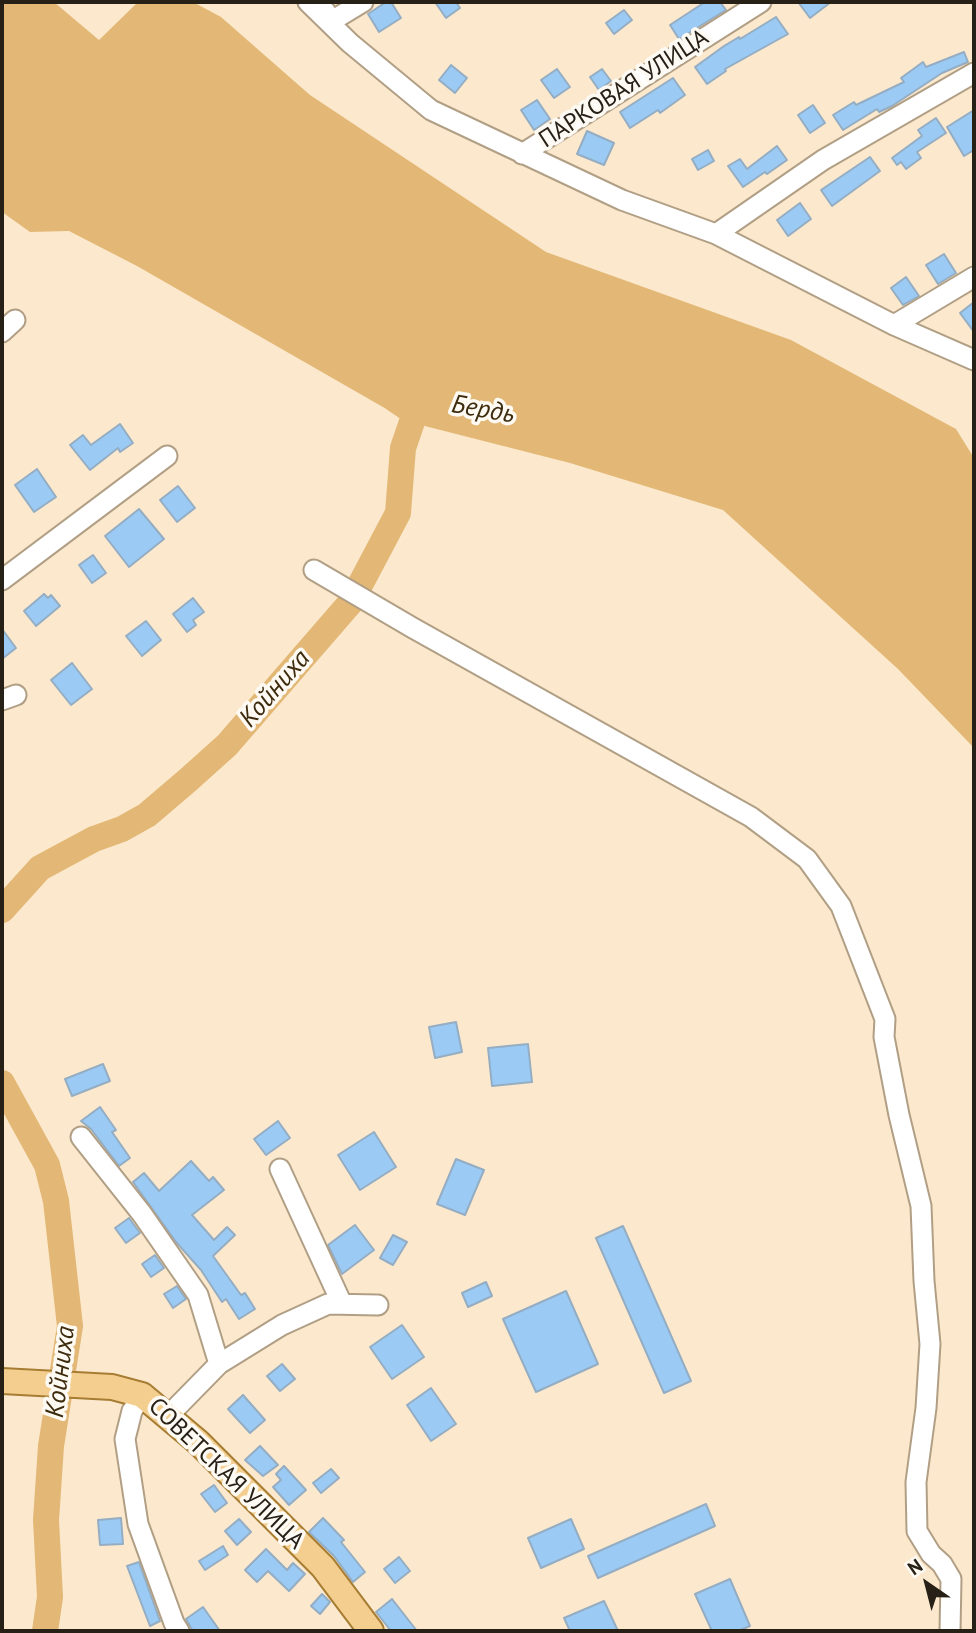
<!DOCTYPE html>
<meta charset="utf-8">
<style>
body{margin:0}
#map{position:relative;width:976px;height:1633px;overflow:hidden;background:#fce9cd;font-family:"PT Sans",sans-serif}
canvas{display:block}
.frame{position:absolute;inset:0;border:4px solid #272016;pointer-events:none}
.north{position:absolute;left:892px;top:1549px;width:70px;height:70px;-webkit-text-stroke:5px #fdf9f3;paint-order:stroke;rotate:325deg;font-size:19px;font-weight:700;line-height:28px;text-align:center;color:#272016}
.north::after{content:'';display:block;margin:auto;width:24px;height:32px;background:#272016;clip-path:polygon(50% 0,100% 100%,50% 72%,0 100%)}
</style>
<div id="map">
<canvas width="976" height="1633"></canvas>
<div class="frame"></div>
<div class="north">N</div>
</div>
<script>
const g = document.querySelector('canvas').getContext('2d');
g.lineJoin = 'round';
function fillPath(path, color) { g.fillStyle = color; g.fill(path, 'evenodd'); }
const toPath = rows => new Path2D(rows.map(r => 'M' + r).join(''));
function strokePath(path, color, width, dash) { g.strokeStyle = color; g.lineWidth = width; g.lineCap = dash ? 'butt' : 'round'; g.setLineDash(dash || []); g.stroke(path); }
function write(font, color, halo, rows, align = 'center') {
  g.font = font + ' "PT Sans",sans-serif'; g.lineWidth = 7; g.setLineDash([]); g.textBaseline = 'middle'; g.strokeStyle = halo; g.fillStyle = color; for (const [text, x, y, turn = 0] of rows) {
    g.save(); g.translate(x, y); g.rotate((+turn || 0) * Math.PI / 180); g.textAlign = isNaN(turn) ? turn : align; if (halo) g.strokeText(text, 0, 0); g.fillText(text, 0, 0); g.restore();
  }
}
fillPath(toPath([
 [2,2,54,2,99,40,138,2,193,2,221,17,310,95,546,252,791,340,956,429,974,458,974,748,898,669,723,510,570,463,409,422,137,266,69,231,30,232,2,212]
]), '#e3b876');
strokePath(toPath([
 [2,910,40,868,94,839,122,829,147,815,188,780,227,745,351,602,398,513,403,448,415,413,396,400],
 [2,1083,47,1165,56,1201,70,1326,51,1446,46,1520,50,1597,45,1631]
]), '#e3b876', 26);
const building = toPath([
 [386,2,391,2,401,18,379,32,368,14,386,2],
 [435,2,456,2,460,8,446,18,435,2],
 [705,2,720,2,726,10,679,39,670,25,705,2],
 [798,2,831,2,810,18,798,2],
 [624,10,632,20,614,34,606,23,624,10],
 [776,17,788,34,725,69,726,71,707,84,695,67,724,46,739,37,740,39,776,17],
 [964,52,968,62,942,73,892,106,879,112,877,109,843,130,833,115,854,102,856,105,904,82,901,78,923,62,926,67,964,52],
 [451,65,467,78,455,93,439,80,451,65],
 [557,69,570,87,554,98,541,80,557,69],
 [602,69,611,81,599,90,590,77,602,69],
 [673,78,685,95,660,113,658,110,630,128,620,112,673,78],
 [537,100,550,119,534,130,521,110,537,100],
 [813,105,825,123,810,133,798,115,813,105],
 [974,110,974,150,964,156,947,127,974,110],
 [936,118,946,133,917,152,921,158,906,169,901,162,897,165,892,158,922,136,918,130,936,118],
 [587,131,614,143,604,165,577,154,587,131],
 [777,146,787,160,767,174,765,172,743,187,728,166,740,159,747,169,777,146],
 [708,150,714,161,698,170,692,159,708,150],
 [870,157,880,171,832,206,821,190,870,157],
 [800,203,811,219,788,236,777,220,800,203],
 [944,254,956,273,938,284,926,265,944,254],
 [906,277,919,296,903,305,891,288,906,277],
 [974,302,974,332,960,313,974,302],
 [120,424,133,443,120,452,118,448,90,470,70,445,83,435,91,445,120,424],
 [37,469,56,497,34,512,15,485,37,469],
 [178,486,195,508,177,522,160,500,178,486],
 [139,509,164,539,129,567,105,536,139,509],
 [93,555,106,573,92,583,79,565,93,555],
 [44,594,48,598,51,595,60,606,36,626,24,611,44,594],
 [193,598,204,612,193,620,196,625,187,632,173,614,193,598],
 [146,621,161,640,142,656,126,636,146,621],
 [2,629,16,648,2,659,2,629],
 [72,663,92,689,71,705,51,680,72,663],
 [456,1022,462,1052,435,1058,429,1027,456,1022],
 [528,1044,532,1082,492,1086,488,1048,528,1044],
 [103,1064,110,1081,72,1096,65,1079,103,1064],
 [100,1107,116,1130,112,1132,130,1158,119,1166,91,1129,81,1121,100,1107],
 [278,1121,290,1138,266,1155,254,1139,278,1121],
 [374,1132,396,1167,360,1190,338,1155,374,1132],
 [456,1159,484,1170,465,1215,437,1204,456,1159],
 [191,1161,209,1181,213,1177,224,1190,192,1215,214,1240,227,1227,235,1235,213,1256,241,1295,245,1293,255,1309,239,1319,226,1299,222,1302,201,1270,176,1242,133,1182,144,1173,159,1191,191,1161],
 [129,1218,140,1233,126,1243,115,1228,129,1218],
 [355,1225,374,1250,342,1274,328,1245,355,1225],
 [623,1226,691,1381,664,1393,596,1238,623,1226],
 [393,1235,407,1242,393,1265,380,1258,393,1235],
 [155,1255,164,1268,151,1277,142,1264,155,1255],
 [486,1282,492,1296,468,1307,462,1293,486,1282],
 [177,1286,186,1299,173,1308,164,1294,177,1286],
 [566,1291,598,1364,536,1392,503,1319,566,1291],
 [402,1325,424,1357,392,1379,370,1347,402,1325],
 [282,1364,295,1379,280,1391,267,1376,282,1364],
 [431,1388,456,1424,431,1441,407,1405,431,1388],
 [243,1395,265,1420,250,1433,228,1409,243,1395],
 [260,1446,278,1465,263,1476,245,1460,260,1446],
 [284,1466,306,1490,289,1505,273,1487,281,1480,276,1474,284,1466],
 [331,1469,339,1478,321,1493,313,1483,331,1469],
 [214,1485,227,1503,215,1512,201,1494,214,1485],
 [706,1504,715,1526,598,1578,588,1556,706,1504],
 [121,1518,123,1544,100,1545,98,1520,121,1518],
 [323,1518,344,1540,341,1542,365,1572,353,1582,334,1556,309,1532,323,1518],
 [239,1519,251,1532,237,1545,225,1531,239,1519],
 [571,1519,584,1549,541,1568,528,1538,571,1519],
 [223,1546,228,1555,205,1570,199,1561,223,1546],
 [266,1549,287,1570,293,1563,305,1574,289,1591,268,1571,257,1582,245,1570,266,1549],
 [399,1557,410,1571,395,1583,384,1569,399,1557],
 [139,1562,160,1621,150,1626,127,1566,139,1562],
 [730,1579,750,1626,738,1631,712,1631,695,1594,730,1579],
 [322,1594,330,1602,320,1614,311,1606,322,1594],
 [392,1599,417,1631,391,1631,376,1612,392,1599],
 [604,1601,618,1631,570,1631,564,1618,604,1601],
 [203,1607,220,1631,193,1631,191,1628,186,1619,203,1607]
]);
fillPath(building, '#9bcbf4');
strokePath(building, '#94adc3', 2);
const minor = toPath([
 [308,2,350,43,431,110,622,200,716,234,894,325,974,360],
 [326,12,330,22,363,2],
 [522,154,761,2],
 [716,234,823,160,974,73],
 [894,325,974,277],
 [2,332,15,320],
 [314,570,413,628,751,817,807,859,841,906,885,1019,884,1037,899,1115,921,1206,924,1281,930,1344,926,1408,916,1482,917,1531,931,1554,942,1564,951,1579,950,1631],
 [2,580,167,456],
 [2,700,16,695],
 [81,1137,142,1214,198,1295,219,1364],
 [280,1169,342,1304],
 [142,1395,132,1411,125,1439,138,1524,174,1623,179,1631],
 [169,1415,219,1364,282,1325,328,1304,378,1305]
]);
const major = toPath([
 [2,1381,112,1387,142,1395,198,1442,323,1567,371,1631]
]);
strokePath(minor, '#b19f85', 23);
strokePath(major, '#a77c33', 28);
strokePath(minor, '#fff', 19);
strokePath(major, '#f4ce8e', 24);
write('24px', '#272016', '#fdf9f3', [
 ["ПАРКОВАЯ УЛИЦА",624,89,-33],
 ["СОВЕТСКАЯ УЛИЦА",226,1474,44]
]);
write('italic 26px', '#3d2b0d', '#fdf9f3', [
 ["Бердь",483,410,10],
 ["Койниха",275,689,-49],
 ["Койниха",61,1372,-83]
]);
</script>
